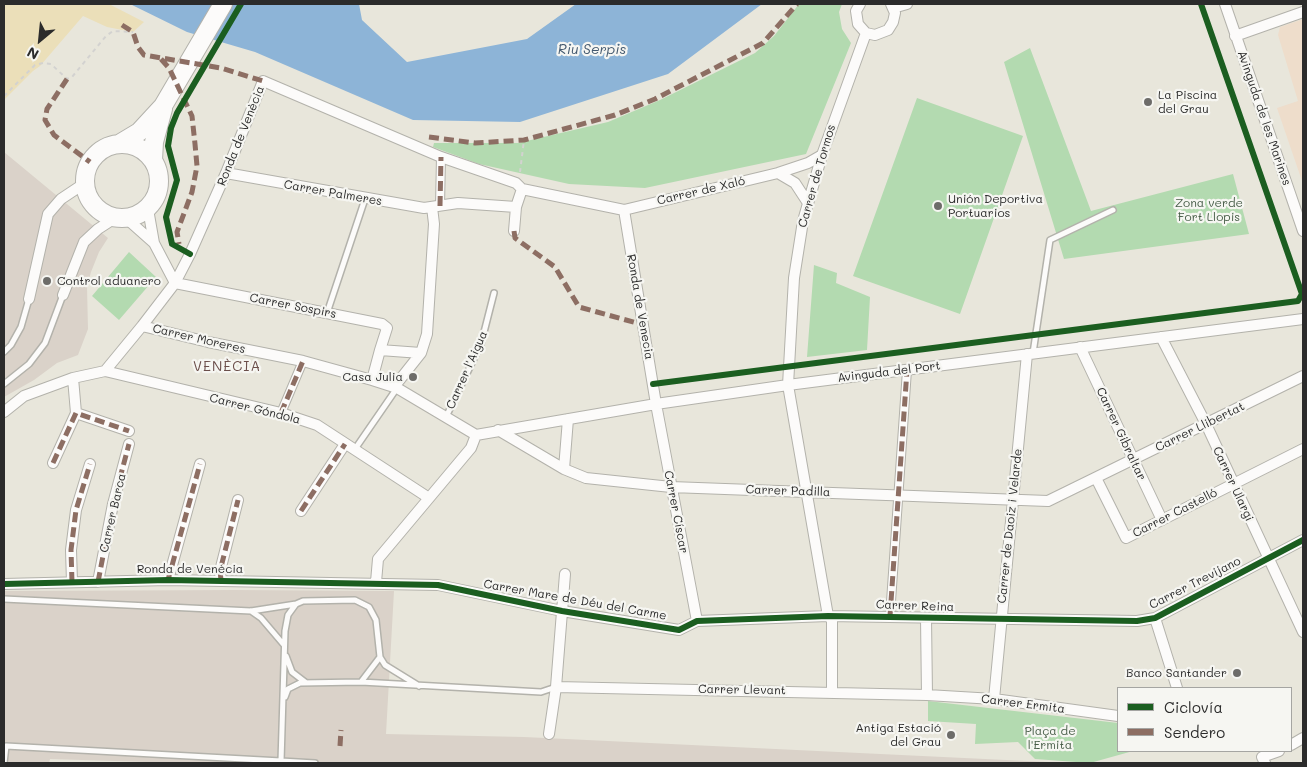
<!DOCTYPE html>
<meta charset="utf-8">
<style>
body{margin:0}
#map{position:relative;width:1307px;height:767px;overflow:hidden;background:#e8e6db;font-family:Mali,sans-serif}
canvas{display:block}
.frame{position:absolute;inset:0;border:5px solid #2b2b2b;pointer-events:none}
.legend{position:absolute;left:1117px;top:687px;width:175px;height:65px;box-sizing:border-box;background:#f6f6f2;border:1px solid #a5a5a2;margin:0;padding:6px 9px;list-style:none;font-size:15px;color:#2b2b2b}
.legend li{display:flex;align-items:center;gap:10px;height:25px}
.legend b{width:25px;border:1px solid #a5a5a2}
.north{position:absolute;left:15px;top:15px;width:50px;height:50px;-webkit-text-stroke:4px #f6f6f2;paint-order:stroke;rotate:208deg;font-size:14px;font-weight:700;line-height:20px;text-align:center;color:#2b2b2b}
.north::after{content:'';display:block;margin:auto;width:18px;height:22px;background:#2b2b2b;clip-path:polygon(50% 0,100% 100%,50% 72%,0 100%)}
</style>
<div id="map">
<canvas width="1307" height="767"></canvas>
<div class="frame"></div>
<ul class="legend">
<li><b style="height:6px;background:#1b5e20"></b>Ciclovía</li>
<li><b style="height:6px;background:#8d6e63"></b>Sendero</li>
</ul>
<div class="north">N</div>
</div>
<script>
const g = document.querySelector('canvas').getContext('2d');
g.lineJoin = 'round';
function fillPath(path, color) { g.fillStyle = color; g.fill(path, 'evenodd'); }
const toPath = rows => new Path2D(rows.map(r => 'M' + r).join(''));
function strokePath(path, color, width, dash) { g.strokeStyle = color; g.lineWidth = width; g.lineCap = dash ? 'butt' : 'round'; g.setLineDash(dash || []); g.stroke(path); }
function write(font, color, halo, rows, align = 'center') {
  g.font = font + ' Mali,sans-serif'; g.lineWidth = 4.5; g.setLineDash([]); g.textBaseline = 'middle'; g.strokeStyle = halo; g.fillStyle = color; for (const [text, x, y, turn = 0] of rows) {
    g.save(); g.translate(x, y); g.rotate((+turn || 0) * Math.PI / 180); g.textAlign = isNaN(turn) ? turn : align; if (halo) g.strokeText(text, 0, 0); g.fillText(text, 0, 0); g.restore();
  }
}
fillPath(toPath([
 [1303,19,1303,184,1277,108,1298,101,1278,35,1280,27]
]), '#eeddcb');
fillPath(toPath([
 [4,152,108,238,99,252,91,272,87,287,88,329,78,355,57,363,34,380,4,397],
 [234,590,394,591,386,734,524,737,1069,763,178,763,50,759,49,763,4,763,4,591]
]), '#dad2c9');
fillPath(toPath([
 [799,4,842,4,839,12,842,29,851,43,806,154,645,188,569,184,479,164,433,147,434,143,518,143,608,122,660,100,755,53,774,36],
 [1030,48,1091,211,1233,174,1249,234,1064,259,1004,62],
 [917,98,1023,136,960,314,853,276],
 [129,252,156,277,119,320,92,296],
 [814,265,837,273,836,283,870,297,867,350,807,357],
 [928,701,1118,723,1118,751,1133,751,1090,763,1035,759,1018,742,975,744,976,724,928,721]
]), '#b3dab0');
fillPath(toPath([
 [4,4,109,4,144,22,133,32,107,27,83,16,40,66,33,71,4,100]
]), '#ebdfb9');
fillPath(toPath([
 [130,4,359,4,362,20,407,62,527,39,576,4,762,4,668,74,520,122,413,120,255,52,187,32]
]), '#8db4d7');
const service = toPath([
 [327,313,365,199],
 [4,352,11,345,21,327,29,299],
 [1033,353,1050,240,1113,210],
 [4,384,29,364,45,343,63,295],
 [446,417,481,344,494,293],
 [355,449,397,388],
 [4,599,251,611,296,604],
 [251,611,261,618,284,645],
 [286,656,292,672,305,682],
 [361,682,380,657],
 [285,697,288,689,300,683,361,682,541,692,556,687],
 [281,761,315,763],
 [4,763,6,746,281,761,285,631,288,615,296,604,303,601,355,600,369,607,376,620,380,657,385,665,419,686]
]);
const pedestrian = toPath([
 [440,206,441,157],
 [281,413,303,361],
 [890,616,907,370]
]);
const minor = toPath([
 [860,4,856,11,858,24,866,33,875,35,888,30,893,22,895,13,891,4],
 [1225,4,1303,231],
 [893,8,907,4],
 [1235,36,1303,12],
 [226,173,424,208,458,203,516,207],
 [778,173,795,183,808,203],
 [148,209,154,243,175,283],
 [624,210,656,404,697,621],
 [127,219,154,243],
 [514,231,516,207,522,189],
 [175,283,382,324,387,328,380,350],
 [63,295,84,242,98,229,115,218],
 [29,299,48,214,61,199,85,183],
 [142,326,208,342,303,361,372,380],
 [1161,337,1206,424,1303,632],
 [1080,347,1162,520],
 [421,353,427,334,434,224,432,207],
 [105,371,281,413,317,425,429,498],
 [394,387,421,353,380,350,372,380,397,388,476,435],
 [4,412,24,396,73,378,105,371,142,326,175,283,190,254,226,173,263,81,441,157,516,183,522,189,624,210,778,173,808,163,822,155],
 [76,413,129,431],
 [498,430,564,469,586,478,671,487,1048,501,1303,376],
 [476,435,656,404,788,385,1303,319],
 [53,463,76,413,73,378],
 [564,469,568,419],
 [1096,478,1126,538,1303,449],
 [301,511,345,444],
 [168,580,200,464],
 [221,580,220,571,238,500],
 [72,582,71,550,76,510,90,464],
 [98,582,113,504,129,444],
 [376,582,378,559,471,448,476,435],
 [4,584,168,580,438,585,562,611,679,630,697,621,828,616,1137,621,1155,618,1303,540],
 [926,618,927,695],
 [1155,618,1177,688],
 [556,687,927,695,994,699,1118,716],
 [832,692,832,620,828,616,788,385,794,278,803,221,822,155,866,33],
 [994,699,1027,354],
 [549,734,556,687,565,574],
 [1291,745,1303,738],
 [1265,763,1262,757,1279,751]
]);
const trunk = toPath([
 '85 181a37 37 0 1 1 74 0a37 37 0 1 1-74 0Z',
 [119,144,139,132,163,106,223,4],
 [153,160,154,142,163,109]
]);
strokePath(service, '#b3b2ab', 8);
strokePath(pedestrian, '#b3b2ab', 10);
strokePath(minor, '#b3b2ab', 12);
strokePath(trunk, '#b3b2ab', 20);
strokePath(toPath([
 [4,96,35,65,43,63,51,64,67,79,72,77,106,36,113,31,133,32],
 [520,172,524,140]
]), '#d3d2d0', 2, [4, 4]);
strokePath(service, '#fcfbfa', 5);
strokePath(pedestrian, '#fcfbfa', 8);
strokePath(minor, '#fcfbfa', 10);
strokePath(trunk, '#fcfbfa', 18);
strokePath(toPath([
 [122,25,133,32,138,47,144,55,221,68,263,81],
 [161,59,169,68,192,116,195,144,197,166,192,192,177,232,179,244],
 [67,79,47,109,45,120,54,135,90,162],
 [429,137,475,143,524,140,615,115,655,99,763,43,797,4],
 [440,206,441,157],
 [514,231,515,238,555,267,579,307,644,325],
 [281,413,303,361],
 [53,463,76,413,129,431],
 [301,511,345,444],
 [168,580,200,464],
 [221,580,220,571,238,500],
 [72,582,71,550,76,510,90,464],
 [98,582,113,504,129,444],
 [890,616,907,370],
 [340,746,341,730]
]), '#8d6e63', 5, [10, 5]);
strokePath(toPath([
 [190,254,172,244,166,217,177,180,168,146,171,128,177,113,241,4],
 [653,384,1298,301,1302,294,1201,4],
 [4,584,168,580,438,585,562,611,679,630,697,621,828,616,1137,621,1155,618,1303,540]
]), '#1b5e20', 6);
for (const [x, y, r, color] of [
 [1148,102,5,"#6d6c69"],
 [938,206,5,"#6d6c69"],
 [47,281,5,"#6d6c69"],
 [413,377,5,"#6d6c69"],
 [1237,673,5,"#6d6c69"],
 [951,735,5,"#6d6c69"]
]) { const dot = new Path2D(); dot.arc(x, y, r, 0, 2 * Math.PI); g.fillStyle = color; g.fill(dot); strokePath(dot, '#f6f6f2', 2); }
write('12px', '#2b2b2b', '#f6f6f2', [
 ["La Piscina",1158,95],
 ["del Grau",1158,109],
 ["Unión Deportiva",948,199],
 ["Portuarios",948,213],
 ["Control aduanero",57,281],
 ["Casa Julia",403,377,"right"],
 ["Banco Santander",1227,673,"right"],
 ["Antiga Estació",941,728,"right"],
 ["del Grau",941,742,"right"]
], 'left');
write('12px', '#2b2b2b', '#f6f6f2', [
 ["Avinguda de les Marines",1264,118,71],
 ["Ronda de Venècia",241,136,-68],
 ["Carrer de Tormos",817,176,-74],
 ["Carrer de Xaló",701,191,-13],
 ["Carrer Palmeres",333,193,10],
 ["Carrer Sospirs",293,306,11],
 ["Ronda de Venecia",640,307,80],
 ["Carrer Moreres",199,339,13],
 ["Carrer l'Aigua",467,370,-66],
 ["Avinguda del Port",889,372,-7],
 ["Carrer Góndola",255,409,14],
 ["Carrer Llibertat",1200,427,-26],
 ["Carrer Gibraltar",1121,434,65],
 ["Carrer Ulargi",1233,484,65],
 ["Carrer Padilla",788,491,2],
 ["Carrer Císcar",676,512,79],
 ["Carrer Barca",113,513,-77],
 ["Carrer Castelló",1175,513,-27],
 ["Carrer de Daoiz i Velarde",1010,526,-84],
 ["Ronda de Venècia",190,569],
 ["Carrer Trevijano",1195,583,-27],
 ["Carrer Mare de Déu del Carme",575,600,10],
 ["Carrer Reina",915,606,2],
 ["Carrer Llevant",742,690,1],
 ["Carrer Ermita",1023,704,7]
]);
write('12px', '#475d48', '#f6f6f2', [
 ["Zona verde",1209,203],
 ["Fort Llopis",1209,217],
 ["Plaça de",1050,731],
 ["l'Ermita",1050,745]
]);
write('italic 14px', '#43596f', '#f6f6f2', [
 ["Riu Serpis",592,50]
]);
g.letterSpacing = '1px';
write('14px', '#6b4e4a', '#f6f6f2', [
 ["VENÈCIA",227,367]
]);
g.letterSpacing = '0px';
</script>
